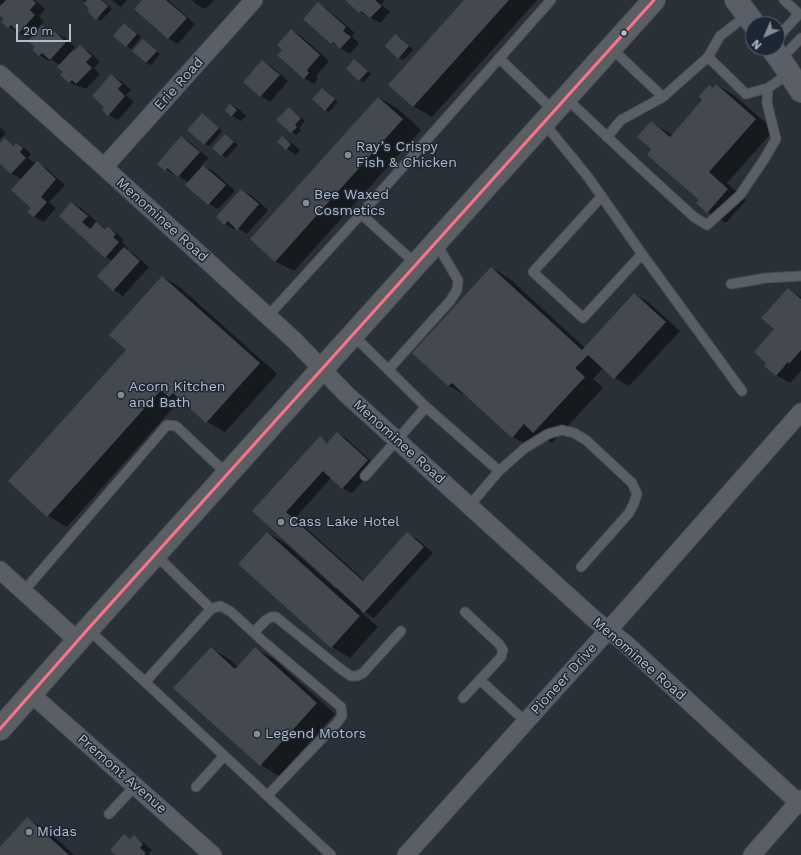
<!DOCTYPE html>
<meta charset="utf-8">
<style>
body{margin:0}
#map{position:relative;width:801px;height:855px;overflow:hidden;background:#2a3038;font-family:"Work Sans",sans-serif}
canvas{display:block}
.north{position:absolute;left:745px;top:16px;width:40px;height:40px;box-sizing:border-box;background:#1d2633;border:1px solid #59626f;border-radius:50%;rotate:224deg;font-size:11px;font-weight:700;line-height:16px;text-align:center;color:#b4bcc9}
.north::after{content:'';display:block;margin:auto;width:14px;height:18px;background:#848b96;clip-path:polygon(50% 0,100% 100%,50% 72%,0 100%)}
.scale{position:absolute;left:16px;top:24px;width:55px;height:18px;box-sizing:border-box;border:2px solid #b4bcc9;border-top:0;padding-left:5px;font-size:12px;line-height:14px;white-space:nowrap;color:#b4bcc9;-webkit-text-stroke:3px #1d2633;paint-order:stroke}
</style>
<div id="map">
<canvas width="801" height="855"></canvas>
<div class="north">N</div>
<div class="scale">20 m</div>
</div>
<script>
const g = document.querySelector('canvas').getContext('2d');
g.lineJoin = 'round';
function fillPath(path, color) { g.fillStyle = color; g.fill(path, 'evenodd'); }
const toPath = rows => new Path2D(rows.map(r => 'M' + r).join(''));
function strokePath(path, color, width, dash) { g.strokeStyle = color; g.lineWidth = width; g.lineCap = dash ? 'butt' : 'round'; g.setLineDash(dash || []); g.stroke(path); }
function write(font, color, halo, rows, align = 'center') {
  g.font = font + ' "Work Sans",sans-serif'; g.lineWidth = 3; g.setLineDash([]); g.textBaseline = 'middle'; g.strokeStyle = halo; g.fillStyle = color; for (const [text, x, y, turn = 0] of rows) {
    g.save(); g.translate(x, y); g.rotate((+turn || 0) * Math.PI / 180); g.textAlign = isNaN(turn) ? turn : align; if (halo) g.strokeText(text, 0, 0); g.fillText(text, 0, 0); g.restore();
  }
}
fillPath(toPath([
 [0,0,35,0,45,9,39,16,44,21,29,38,19,32,18,33,9,27,3,22,5,19,0,15],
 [82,0,102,0,112,9,101,21,97,19,87,2],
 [112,0,127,0,121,7],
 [143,0,168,0,195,24,178,44,169,39,135,9],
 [192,0,214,0,205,9,196,4],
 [347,0,383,0,384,1,381,4,390,12,380,23,360,12],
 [466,0,537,0,432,117,413,106],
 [318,3,327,9,355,33,352,36,359,43,350,54,332,43,304,19],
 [125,24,129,27,141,37,131,49,126,46],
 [42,26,53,33,54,32,64,37,75,47,72,51,75,52,80,47,90,52,100,62,94,68,100,74,86,89,80,86,79,87,69,82,65,72,60,65,50,59,49,61,39,55,36,47],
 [291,30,301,36,329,61,316,76,318,78,314,84,304,78,283,50],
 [396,36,400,38,413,50,403,60,399,58,386,46],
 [143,40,147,43,160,54,151,65,146,63,133,51],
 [355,60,359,63,371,74,364,82,360,80,347,69],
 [263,61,272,67,288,81,270,102,261,96,244,82],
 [111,76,121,81,131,90,126,95,134,102,118,120,109,115],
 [717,85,735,96,774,130,727,183,746,200,726,223,708,212,700,200,653,149,651,122,672,135],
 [322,89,327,92,338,102,329,112,325,110],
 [379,98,397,108,421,130,294,271,275,261],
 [231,105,240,110,246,116,241,121,232,116],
 [289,108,293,110,305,121,299,128,301,130,296,135,292,132],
 [206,117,222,131,209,146,204,144],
 [0,127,6,133,0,139],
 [225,135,238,145,226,158,213,148],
 [182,137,191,143,208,158,202,165,213,171,235,191,218,209,209,204,187,185,189,183,176,174,175,175,166,170],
 [282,137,292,143,300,150,296,155,287,149,278,142],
 [4,139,15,146,17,144,26,149,31,154,28,158,36,164,37,163,46,168,65,185,49,202,56,208,44,222,34,217,22,179,12,174,0,163,0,144],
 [241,190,251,195,268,210,247,234,236,227,234,229,225,224],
 [72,203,81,208,97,222,96,223,107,229,108,228,117,233,124,240,122,242,128,248,127,250,133,253,149,267,123,296,114,290,98,276,112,261,106,257,60,216],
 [492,268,510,279,585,348,634,294,648,302,680,331,629,386,615,378,603,368,593,379,603,388,552,443,541,436,531,447,513,437,467,396,449,386,414,353],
 [163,277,181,288,277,374,225,432,207,422,188,407,179,401,67,527,48,516,10,481,128,350],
 [788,289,801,297,801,371,790,383,776,375,775,329],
 [337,433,347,439,376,466,352,493,342,488,331,478,295,518,365,581,408,534,417,539,433,553,374,618,361,610,360,611,378,627,350,658,332,647,240,564,268,533,286,544,336,589,337,587,253,511,320,438,329,443],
 [211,648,229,659,238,667,255,648,274,659,335,714,279,776,261,765,175,688],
 [27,819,46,829,74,855,0,855,0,849],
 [125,836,131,839,134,837,143,842,152,850,148,854,150,855,117,855]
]), '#0007');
fillPath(toPath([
 [6,0,33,0,36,3,30,10,35,15,19,33,11,25,8,28,1,22,4,19,0,16,0,6],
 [87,0,101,0,108,6,96,20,87,11,89,8,84,4],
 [142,0,166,0,187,18,168,39,134,9],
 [345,0,375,0,382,6,370,18,361,11,359,13],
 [464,0,509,0,413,107,388,85],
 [318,2,346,27,343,31,351,37,340,49,333,42,331,44,303,19],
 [124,23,137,34,126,47,113,36],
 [42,25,52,33,54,31,66,42,50,60,42,53,39,56,32,50,35,47,28,41],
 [291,29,320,55,307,70,309,73,304,79,277,55,282,50,277,45],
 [395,34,409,46,398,59,385,46],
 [143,39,157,51,146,63,132,51],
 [80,45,92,56,86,62,92,68,76,84,72,80,69,83,60,75,63,72,57,67,73,50,74,51],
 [354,59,368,71,359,81,346,69],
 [262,60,280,75,260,97,243,82],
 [111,74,122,84,118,89,125,96,108,116,102,110,104,107,92,96],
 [716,84,756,119,709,172,728,189,707,213,696,203,699,200,647,155,651,149,637,137,651,121,670,137,702,100,699,96,709,85,713,88],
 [322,88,335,99,325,111,312,99],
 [378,97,403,119,275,262,250,239],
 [230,104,237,110,231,117,225,110],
 [289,107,301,118,295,125,297,127,291,133,276,120],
 [202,113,219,128,204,145,187,130],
 [225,134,234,142,221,156,212,148],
 [181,136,200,152,178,177,167,168,165,171,157,164],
 [282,136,291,144,286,150,277,142],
 [4,138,14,146,16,143,23,148,20,152,26,158,11,174,0,164,0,143],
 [37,161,56,179,41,197,47,202,34,217,27,212,31,208,11,190],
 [203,165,226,185,208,205,185,185],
 [241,189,259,204,237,230,228,221,224,225,216,217],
 [71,202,88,216,82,222,90,229,96,222,105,229,108,227,116,234,113,237,119,242,105,258,59,216],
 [124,247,140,261,113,291,97,276],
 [491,267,582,350,634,293,666,322,614,379,588,355,575,368,585,377,533,433,524,424,512,438,452,383,448,386,412,353],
 [162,276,260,363,206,423,173,393,169,397,161,390,47,517,8,481,126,350,109,335],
 [788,288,801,299,801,350,789,364,788,362,776,376,764,366,766,363,754,352,774,329,761,318],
 [337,432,368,460,342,489,323,471,286,512,363,581,407,532,424,547,364,613,252,511,320,436,327,443],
 [267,532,360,616,331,648,238,564],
 [211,647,235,669,255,647,317,703,260,766,173,688],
 [27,817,69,855,0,855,0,847],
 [124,834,130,839,134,835,143,844,140,848,146,853,144,855,116,855,110,850]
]), '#444950');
const service = toPath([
 [777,38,799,14,784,0],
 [611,48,663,97,708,57,746,94,768,88],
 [708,57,720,36,747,15],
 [499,58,554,111],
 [780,60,801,38],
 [566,98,635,163,694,217,707,225,740,195,765,158,776,139,767,103,768,88,790,73],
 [544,123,588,177,642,254,742,391],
 [607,137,621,120,663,97],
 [602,196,533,272,583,318,642,254],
 [361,214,416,264],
 [731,284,766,278,801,276],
 [268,316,361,214,551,0],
 [353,335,426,407,499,471,469,506],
 [388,370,450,301,457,290,458,280,436,243],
 [499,471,525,448,548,434,562,430,574,433,586,440,632,483,637,494,634,503,629,513,581,567],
 [365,476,426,407],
 [23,592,167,425,176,426,227,474],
 [211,609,220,606,230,611,265,643,341,707,342,716,337,723,267,796],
 [88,629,331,855],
 [254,632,266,620,271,617,276,617,342,670,351,676,357,676,363,673,401,631],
 [480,680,526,722],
 [145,682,211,609,155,554],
 [463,698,501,657,503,650,499,644,465,612],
 [196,787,224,756],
 [109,814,135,786]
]);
const minor = toPath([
 [0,74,104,167,294,340,346,394,594,619,625,643,801,805],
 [104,167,254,0],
 [0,570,78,641],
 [31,694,213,855],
 [406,855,620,617,801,412],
 [752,855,801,799]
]);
const tertiary = toPath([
 [736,0,754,24],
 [772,48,786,68,801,91]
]);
const trunk = toPath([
 [0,729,88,629,654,0]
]);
strokePath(service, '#484c53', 11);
strokePath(minor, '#484c53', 19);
strokePath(tertiary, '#484c53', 24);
strokePath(trunk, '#474c53', 24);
strokePath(service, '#5a5e66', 9);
strokePath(minor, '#5a5e66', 17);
strokePath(tertiary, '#5a5e66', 22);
strokePath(trunk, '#5b5f64', 22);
strokePath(toPath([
 [0,729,88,629,654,0]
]), '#fc738d', 3);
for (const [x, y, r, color] of [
 [624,33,3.5,"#b4bcc9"],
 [348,155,4,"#848b96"],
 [306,203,4,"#848b96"],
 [121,395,4,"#848b96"],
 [281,522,4,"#848b96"],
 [257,734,4,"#848b96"],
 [29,832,4,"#848b96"]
]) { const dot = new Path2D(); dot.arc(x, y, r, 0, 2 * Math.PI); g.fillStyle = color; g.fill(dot); strokePath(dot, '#1d2633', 1.5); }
write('14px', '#b4bcc9', '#1d2633', [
 ["Erie Road",179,84,-48],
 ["Menominee Road",162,220,42],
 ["Menominee Road",399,442,42],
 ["Menominee Road",639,659,41],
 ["Pioneer Drive",564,679,-48],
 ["Premont Avenue",122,774,41]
]);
write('14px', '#b4bcc9', '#1d2633', [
 ["Ray’s Crispy",356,147],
 ["Fish & Chicken",356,163],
 ["Bee Waxed",314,195],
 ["Cosmetics",314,211],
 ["Acorn Kitchen",129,387],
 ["and Bath",129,403],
 ["Cass Lake Hotel",289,522],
 ["Legend Motors",265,734],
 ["Midas",37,832]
], 'left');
</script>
